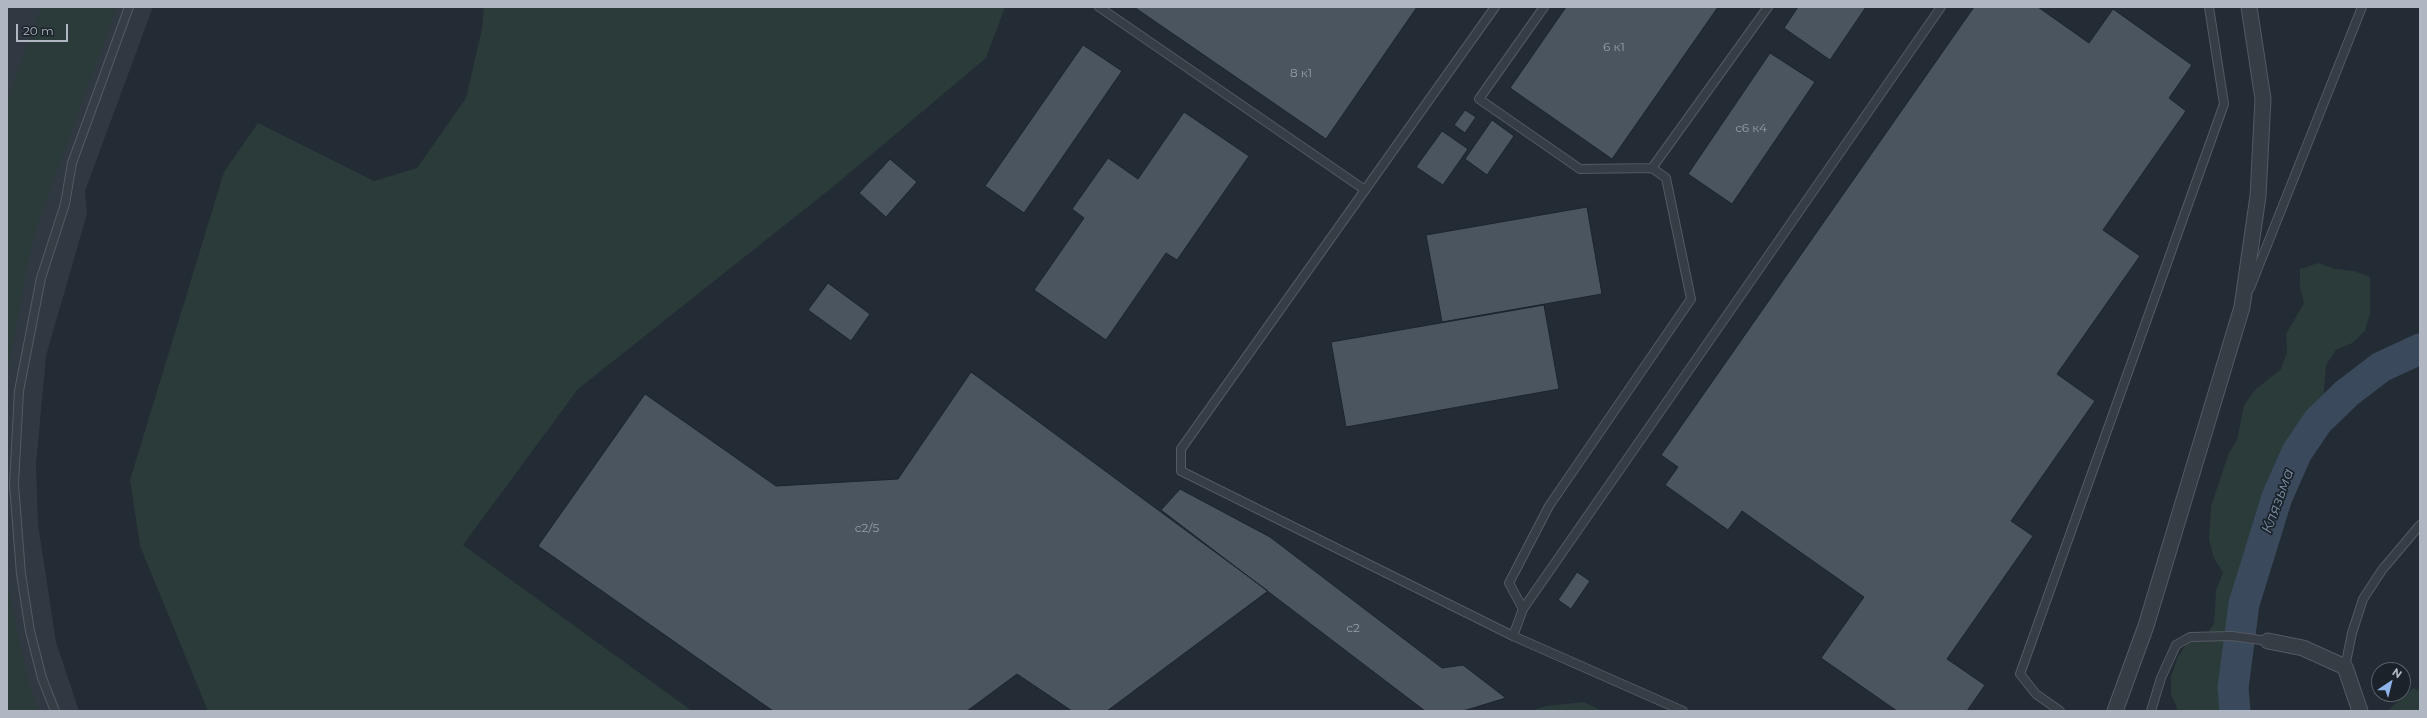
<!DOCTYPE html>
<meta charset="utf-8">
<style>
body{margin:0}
#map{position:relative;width:2427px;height:718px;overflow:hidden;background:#232b34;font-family:Montserrat,sans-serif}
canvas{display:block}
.frame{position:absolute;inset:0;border:8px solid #b0b7c2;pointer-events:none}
.north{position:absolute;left:2371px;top:662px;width:40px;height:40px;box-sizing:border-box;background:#1b222a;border:1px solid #575e67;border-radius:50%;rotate:35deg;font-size:11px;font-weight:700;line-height:16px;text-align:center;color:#b0b7c2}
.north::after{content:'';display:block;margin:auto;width:14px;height:18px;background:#8eb3e9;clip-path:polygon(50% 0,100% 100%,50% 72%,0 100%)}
.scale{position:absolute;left:16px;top:24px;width:52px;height:18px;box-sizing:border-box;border:2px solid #b0b7c2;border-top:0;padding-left:5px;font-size:12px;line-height:14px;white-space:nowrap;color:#b0b7c2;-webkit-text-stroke:3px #1b222a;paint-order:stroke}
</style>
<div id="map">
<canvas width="2427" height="718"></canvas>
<div class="frame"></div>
<div class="north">N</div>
<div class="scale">20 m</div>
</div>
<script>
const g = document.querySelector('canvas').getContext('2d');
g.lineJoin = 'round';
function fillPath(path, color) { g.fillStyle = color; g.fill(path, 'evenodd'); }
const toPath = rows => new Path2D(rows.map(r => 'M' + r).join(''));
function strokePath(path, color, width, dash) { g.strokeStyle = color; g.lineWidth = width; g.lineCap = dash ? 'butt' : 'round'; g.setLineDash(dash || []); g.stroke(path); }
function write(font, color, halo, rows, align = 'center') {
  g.font = font + ' Montserrat,sans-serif'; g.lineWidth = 3.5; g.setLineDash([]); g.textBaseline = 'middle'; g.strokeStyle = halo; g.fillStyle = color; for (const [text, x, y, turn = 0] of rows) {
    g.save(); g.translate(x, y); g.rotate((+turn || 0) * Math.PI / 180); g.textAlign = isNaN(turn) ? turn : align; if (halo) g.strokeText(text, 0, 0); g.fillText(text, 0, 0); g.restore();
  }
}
fillPath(toPath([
 [7,7,153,7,85,191,87,214,46,356,36,465,38,524,56,642,79,711,7,711]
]), '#303842');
fillPath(toPath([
 [41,7,117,7,38,223,29,257,7,375,7,102],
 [484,7,1005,7,986,58,834,186,578,389,463,545,692,711,208,711,140,546,130,480,224,172,258,123,374,181,417,168,466,98,482,29],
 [2318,263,2336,269,2354,271,2370,277,2370,314,2365,331,2352,343,2336,350,2326,365,2323,403,2299,436,2281,468,2273,485,2258,537,2248,551,2235,587,2232,636,2224,668,2227,711,2178,711,2171,694,2171,677,2177,659,2186,644,2203,639,2214,624,2216,590,2223,573,2214,558,2209,540,2211,506,2228,455,2237,440,2244,405,2255,390,2281,369,2287,352,2286,334,2304,303,2300,287,2300,269],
 [7,582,29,685,38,711,7,711],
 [2413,688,2420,691,2420,711,2387,711],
 [1584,702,1602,711,1530,711,1546,706]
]), '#2b3b3a');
strokePath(toPath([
 [2235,711,2233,688,2244,604,2277,497,2297,452,2318,421,2347,393,2381,367,2420,349]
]), '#3a495b', 31);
const building = toPath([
 [1134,7,1417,7,1326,139,1134,7],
 [1566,7,1718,7,1612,159,1510,88,1566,7],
 [1798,7,1866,7,1830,60,1784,28,1798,7],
 [1974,7,2038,7,2089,43,2113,9,2192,65,2169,98,2186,111,2103,230,2140,256,2057,374,2095,401,2011,521,2033,536,1947,659,1985,685,1967,711,1897,711,1821,658,1864,597,1742,511,1728,530,1665,485,1678,467,1661,455,1974,7],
 [1083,45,1122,71,1024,213,985,186,1083,45],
 [1770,53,1815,82,1732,204,1688,174,1770,53],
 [1465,110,1476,117,1465,133,1454,125,1465,110],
 [1184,112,1249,156,1177,260,1166,253,1106,340,1034,290,1084,218,1072,209,1108,158,1138,179,1184,112],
 [1492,120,1514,136,1487,175,1465,159,1492,120],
 [1442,131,1468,149,1443,185,1416,167,1442,131],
 [890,159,917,182,886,217,859,193,890,159],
 [1587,207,1602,294,1442,322,1426,235,1587,207],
 [828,283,870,314,851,341,808,310,828,283],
 [1544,305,1559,389,1346,427,1331,342,1544,305],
 [971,372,1268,591,1107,711,1072,711,1017,674,967,711,773,711,538,546,645,394,776,486,898,479,971,372],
 [1180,489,1270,537,1442,668,1463,665,1506,698,1463,711,1425,711,1161,510,1180,489],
 [1577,572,1590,581,1571,609,1558,600,1577,572]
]);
fillPath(building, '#4b5560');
strokePath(building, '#1d242c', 1);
const lane = toPath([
 [1099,7,1365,190],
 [1495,7,1181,449,1181,471,1513,636],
 [1652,168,1768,7],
 [2250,288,2362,7],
 [1523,609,1509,583,1549,506,1691,299,1666,178,1652,168,1580,169,1479,99,1544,7],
 [2345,667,2352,633,2363,599,2382,570,2420,525],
 [55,711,42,678,30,631,21,574,14,484,19,391,41,278,65,204,72,163,129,7],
 [1683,711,1513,636,1523,609,1941,7],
 [2060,711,2036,694,2020,674,2224,104,2209,7],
 [2151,711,2161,678,2176,645,2190,637,2232,636,2268,641]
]);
const street = toPath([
 [2268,641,2303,648,2345,667,2360,711],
 [2115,711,2146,626,2242,307,2258,196,2263,99,2249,7]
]);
strokePath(lane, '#535a63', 10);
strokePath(street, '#535a63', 17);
strokePath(lane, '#363d45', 8);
strokePath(street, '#363d45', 15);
write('12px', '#979eaa', null, [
 ["6 к1",1614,47],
 ["8 к1",1301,73],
 ["с6 к4",1751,128],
 ["с2/5",867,528],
 ["с2",1353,628]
]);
write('italic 15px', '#7c8fa6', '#1b222a', [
 ["Клязьма",2278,501,-70]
]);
</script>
